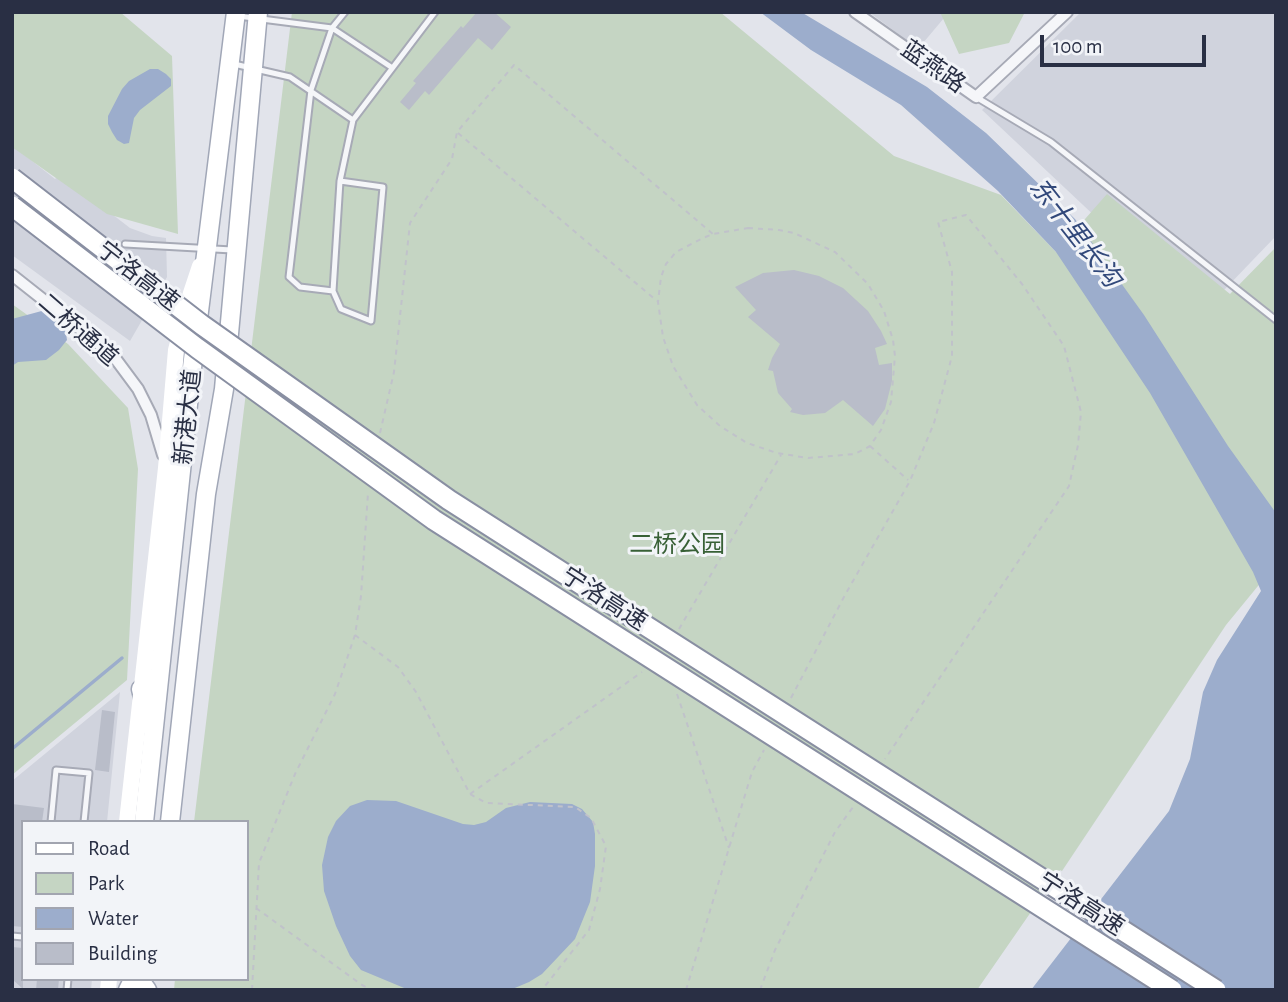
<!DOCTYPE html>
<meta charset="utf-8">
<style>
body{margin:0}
#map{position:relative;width:1288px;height:1002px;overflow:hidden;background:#e2e4eb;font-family:"Alegreya Sans",sans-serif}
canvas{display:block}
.frame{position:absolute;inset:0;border:14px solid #292f44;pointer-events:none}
.legend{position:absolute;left:21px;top:820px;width:228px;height:161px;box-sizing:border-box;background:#f2f4f8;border:2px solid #a2a5b0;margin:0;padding:9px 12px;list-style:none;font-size:21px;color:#292f44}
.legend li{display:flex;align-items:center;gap:14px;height:35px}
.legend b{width:35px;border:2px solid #a2a5b0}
.scale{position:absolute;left:1040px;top:35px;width:166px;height:32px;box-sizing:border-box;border:4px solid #292f44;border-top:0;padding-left:9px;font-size:21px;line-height:24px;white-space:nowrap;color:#292f44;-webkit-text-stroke:5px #f2f4f8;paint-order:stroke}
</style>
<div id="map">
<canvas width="1288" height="1002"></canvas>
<div class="frame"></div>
<ul class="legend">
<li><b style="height:9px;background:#fff"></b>Road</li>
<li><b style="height:19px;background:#c5d5c3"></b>Park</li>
<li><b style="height:19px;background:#9cadcc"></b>Water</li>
<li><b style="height:19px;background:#b9bdc9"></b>Building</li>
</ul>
<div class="scale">100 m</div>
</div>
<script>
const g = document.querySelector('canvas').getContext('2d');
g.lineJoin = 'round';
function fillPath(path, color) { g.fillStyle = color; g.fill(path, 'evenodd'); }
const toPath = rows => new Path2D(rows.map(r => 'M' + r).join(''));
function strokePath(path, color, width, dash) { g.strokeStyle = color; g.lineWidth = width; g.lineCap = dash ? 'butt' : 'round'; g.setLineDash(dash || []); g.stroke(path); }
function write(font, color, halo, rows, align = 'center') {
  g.font = font + ' "Alegreya Sans","Noto Sans SC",sans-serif'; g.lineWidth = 6; g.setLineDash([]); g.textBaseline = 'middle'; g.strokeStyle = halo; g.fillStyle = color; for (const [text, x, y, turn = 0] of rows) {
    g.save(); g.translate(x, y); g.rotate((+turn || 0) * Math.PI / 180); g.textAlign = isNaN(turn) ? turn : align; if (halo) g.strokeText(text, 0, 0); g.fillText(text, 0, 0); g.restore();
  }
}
fillPath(toPath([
 [869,12,949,12,918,49],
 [1081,12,1276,12,1276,236,1200,315,982,110],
 [12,145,55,179,60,174,130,228,152,236,166,238,167,277,130,341,12,255],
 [120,692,107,822,23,822,23,979,92,979,91,990,12,990,12,781]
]), '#d0d3dd');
fillPath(toPath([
 [12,12,120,12,172,56,178,234,107,214,12,147],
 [292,12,720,12,894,156,1001,195,1056,252,1107,194,1230,294,1276,247,1276,564,1226,625,1062,871,1060,870,977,990,174,990,175,979,247,979,247,822,194,822],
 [940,12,1025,12,1009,43,959,54],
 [12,304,68,344,128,408,138,469,127,680,12,775]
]), '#c5d5c3');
fillPath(toPath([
 [760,12,801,12,927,87,986,133,1075,219,1144,315,1228,446,1276,513,1276,990,1031,990,1169,811,1190,759,1203,692,1217,660,1261,591,1253,572,1150,393,1056,252,998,191,901,105,811,50],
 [150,69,158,69,166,74,171,79,171,86,140,110,134,118,129,143,124,144,117,140,112,132,108,124,108,116,122,89,129,81],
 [49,309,58,316,65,327,67,340,59,350,46,360,18,362,12,366,12,319],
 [367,800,396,801,463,824,474,825,486,822,506,808,530,802,572,804,582,809,593,822,595,834,595,866,590,902,575,939,542,974,529,982,510,990,409,990,361,970,350,956,336,926,324,891,322,865,328,837,336,821,350,806]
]), '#9cadcc');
strokePath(toPath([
 [12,749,122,658]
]), '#9cadcc', 3.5);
fillPath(toPath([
 [477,12,494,12,511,27,492,50,478,38,429,95,425,91,409,110,400,102,416,83,413,81,461,26,463,28],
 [794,270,819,276,843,288,868,311,881,331,887,344,875,348,879,365,892,363,892,381,885,409,873,426,843,400,825,413,803,415,790,412,792,409,778,393,773,371,768,370,772,358,780,344,748,317,756,310,735,287,763,273],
 [102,710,115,712,109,772,95,770],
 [12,804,44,808,42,822,23,822,23,927,12,926],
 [12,947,23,948,23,989,12,979],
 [37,979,59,979,58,990,36,990]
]), '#b9bdc9');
const lane = toPath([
 [238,16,332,28,391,67],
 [234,64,290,77,353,120],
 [976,97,1051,142,1276,320],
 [340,181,383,187,371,321,341,309,333,291,300,287,289,277,311,90,332,28,345,12],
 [125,244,232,250],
 [333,291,340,181,353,120,435,12],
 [51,822,56,770,89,773,84,822],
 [12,936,23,937],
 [67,990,68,979]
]);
const street = toPath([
 [855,12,976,97,1067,12],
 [12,275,112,354,138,389,151,415,163,455]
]);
const primary = toPath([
 [141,689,150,726],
 [144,822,191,376,236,12],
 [170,822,206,494,224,389,258,12],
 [128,990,131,984,139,979,147,990]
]);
strokePath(lane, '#a7aab6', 9);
strokePath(street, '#a7aab6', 14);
strokePath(primary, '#a1a7b7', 21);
strokePath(toPath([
 [458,133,657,301],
 [748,228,779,230,794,233,835,252,868,284,884,311,893,340,895,356,891,402,881,430,870,446,855,454,808,458,777,453,747,443,720,426,697,405,673,366,663,337,658,302,661,277,666,264,676,252,703,238,713,234,748,228],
 [380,433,394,372,410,223,452,159,457,132,514,65,713,234],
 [870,446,908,480],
 [679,629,781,455],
 [355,635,398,667,416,692,470,794,486,803,575,807,591,818,606,846,600,889,589,930,542,990],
 [677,694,729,848],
 [791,698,845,595,910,481,934,423,952,356,952,272,938,222,966,215,1022,284,1064,346,1081,412,1078,445,1069,486,885,759],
 [470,794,642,672],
 [256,908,362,985,372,990],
 [252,990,259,863,295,774,335,694,355,635,361,596,368,493],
 [686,990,752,772,764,750],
 [760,990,775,950,835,832,853,807]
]), '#c0c2ca', 2, [5, 5]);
strokePath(lane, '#f5f6f9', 5);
strokePath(street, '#f5f6f9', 10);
strokePath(toPath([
 [127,822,166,468,176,350,191,293,200,266],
 [108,990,109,979]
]), '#fff', 16);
strokePath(primary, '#fff', 18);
const highwayBridge = toPath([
 [12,178,202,325,449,500,1216,990],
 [12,206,197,348,434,520,1172,990]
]);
strokePath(highwayBridge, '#898fa2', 23, []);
strokePath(highwayBridge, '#fff', 19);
write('24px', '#292f44', '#f2f4f8', [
 ["蓝燕路",933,67,35],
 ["宁洛高速",138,276,38],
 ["二桥通道",78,330,41],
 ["新港大道",188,417,-84],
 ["宁洛高速",604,599,33],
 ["宁洛高速",1081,904,33]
]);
write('24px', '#386036', '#f2f4f8', [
 ["二桥公园",677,545]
]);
write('italic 26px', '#31487a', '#f2f4f8', [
 ["东十里长沟",1075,233,52]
]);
</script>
